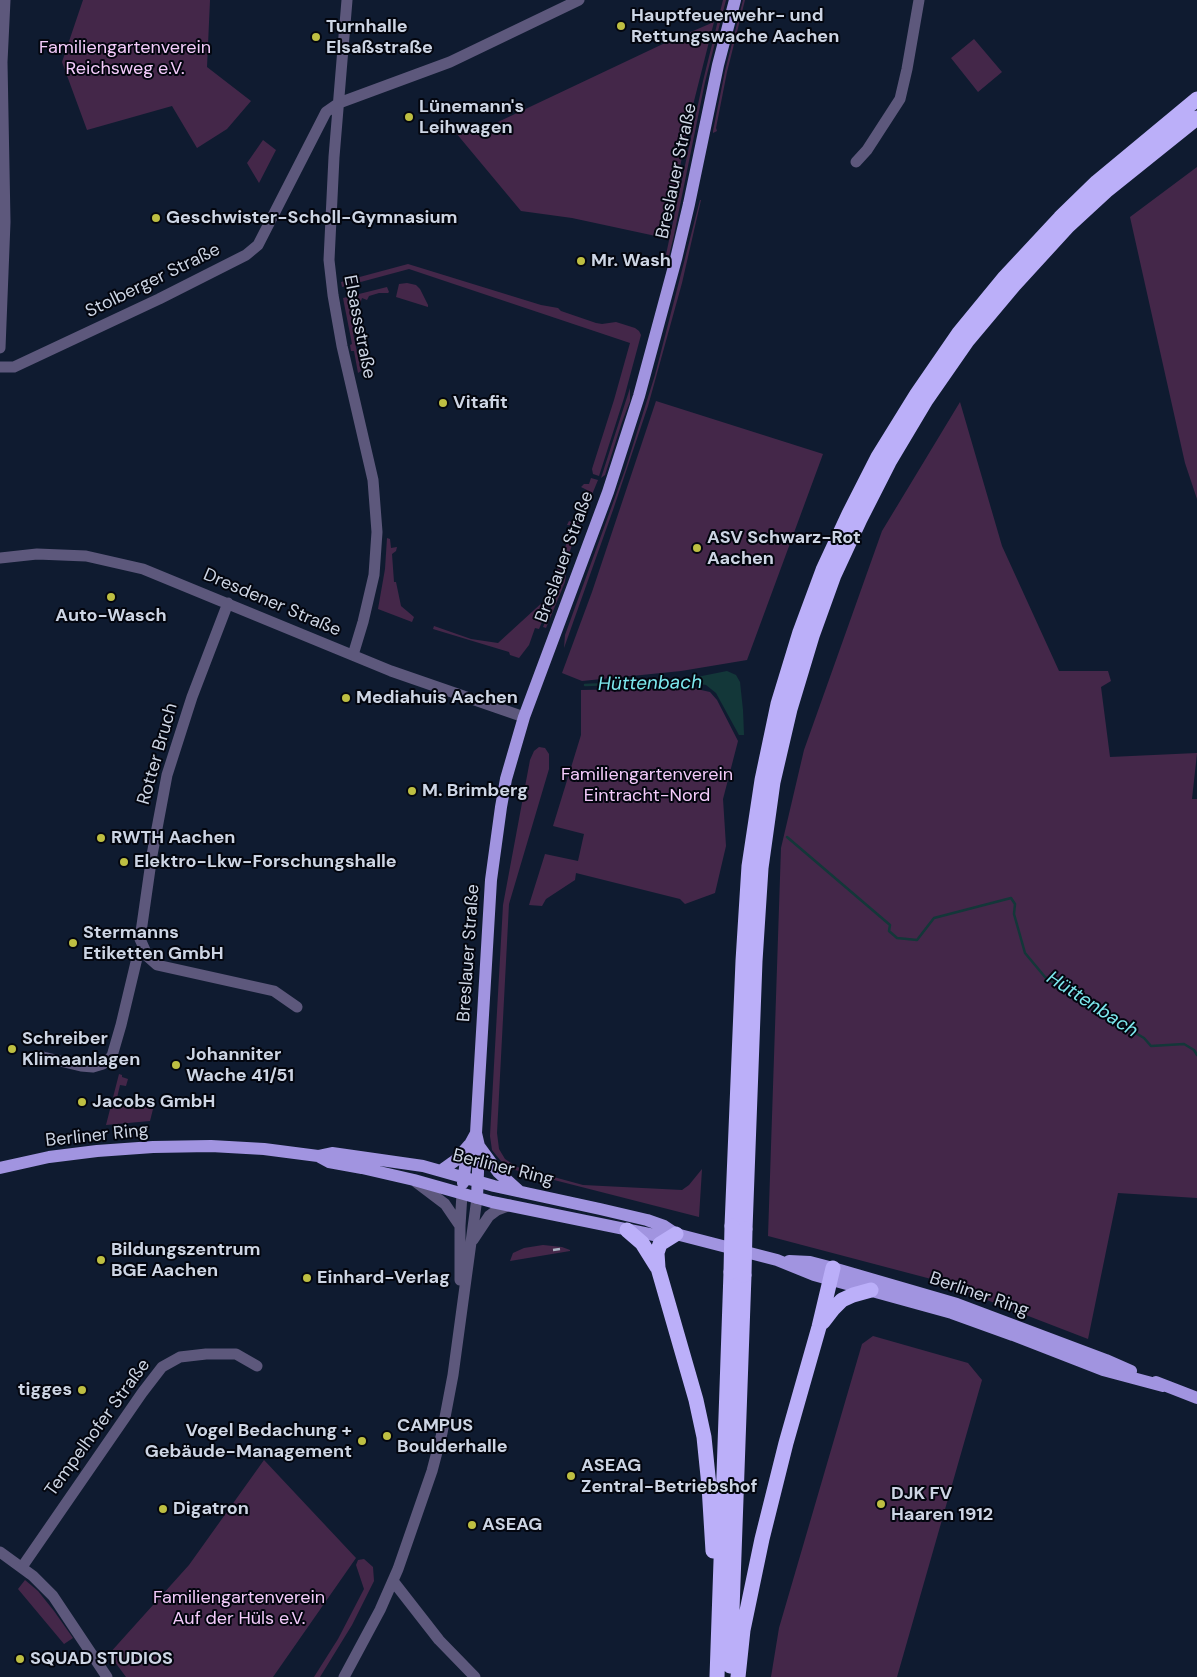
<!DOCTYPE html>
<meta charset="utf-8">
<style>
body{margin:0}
canvas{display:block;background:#0f1b30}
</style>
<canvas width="1197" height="1677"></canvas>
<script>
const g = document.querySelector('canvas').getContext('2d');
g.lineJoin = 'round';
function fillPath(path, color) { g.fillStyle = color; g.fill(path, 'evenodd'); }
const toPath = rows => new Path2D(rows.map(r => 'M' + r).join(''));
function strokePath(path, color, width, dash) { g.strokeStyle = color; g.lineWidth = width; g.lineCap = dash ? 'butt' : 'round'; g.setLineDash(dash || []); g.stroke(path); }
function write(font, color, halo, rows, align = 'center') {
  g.font = font + ' "DM Sans",sans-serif'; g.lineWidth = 4; g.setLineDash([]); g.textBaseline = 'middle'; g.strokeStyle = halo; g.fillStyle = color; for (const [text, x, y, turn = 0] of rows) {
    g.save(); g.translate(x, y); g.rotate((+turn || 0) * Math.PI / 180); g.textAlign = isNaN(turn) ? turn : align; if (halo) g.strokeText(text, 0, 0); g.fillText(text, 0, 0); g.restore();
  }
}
fillPath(toPath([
 [83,0,210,0,207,67,251,101,227,129,197,148,172,106,87,130,62,62],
 [723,0,726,0,705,82,674,235,669,256,664,264,703,81],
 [743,0,745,0,727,72,716,128,717,131,713,133,713,131,725,71],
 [714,22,693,105,665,238,572,218,521,211,456,133,456,127,459,125,479,131,665,43],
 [974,39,1002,72,978,92,951,58],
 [263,140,276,150,259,183,247,163],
 [1197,167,1197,499,1185,463,1130,217],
 [700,200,701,200,682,283,648,406,613,510,564,648,565,635,626,467,655,375],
 [408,264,541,305,558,308,561,311,596,323,602,324,616,322,635,328,639,331,641,335,624,398,599,476,593,474,592,469,614,400,630,343,409,269,342,287,341,282],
 [407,283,416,285,420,289,428,305,428,307,396,297,399,284],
 [387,287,389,292,388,293,379,293,369,296,367,300,362,298,361,301,352,329,358,331,353,333,361,371,358,373,354,351,351,351,350,345,352,344,343,298],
 [630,388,630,401,622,422,605,475,601,478],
 [656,401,823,454,747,660,681,671,582,681,562,673,592,592],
 [960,402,1002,546,1059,671,1108,671,1111,681,1101,687,1110,757,1197,753,1192,799,1197,799,1197,1198,1118,1193,1088,1339,935,1280,768,1236,781,848,804,750,882,531],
 [591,478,598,480,579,526,567,525,569,521,574,523,587,490,581,487,584,484,589,484],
 [564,533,574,539,561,578,539,629,535,628,529,645,519,658,510,655,509,652,433,629,434,626,471,639,498,643,545,600,569,537,564,534],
 [387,538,390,539,391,548,397,547,396,551,392,554,394,582,396,582,401,606,414,617,412,622,378,609,385,569],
 [566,574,565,582,546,628,543,627],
 [692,688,710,692,717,700,738,741,723,799,726,846,715,893,685,904,680,899,576,873,575,880,546,899,542,906,529,905,545,854,578,861,584,834,553,826,581,735,581,690],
 [539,747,545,748,549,754,549,769,509,904,497,1133,499,1149,505,1159,517,1167,583,1185,682,1190,689,1185,702,1169,699,1217,511,1169,500,1160,492,1150,490,1136,503,905,530,760,534,751],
 [119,1074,122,1075,122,1077,128,1079,126,1086,120,1085,117,1098,121,1099,121,1101,140,1106,139,1108,144,1109,144,1107,153,1109,150,1121,106,1125],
 [543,1245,562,1247,570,1250,570,1251,510,1261,513,1253,524,1248],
 [873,1336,968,1363,982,1380,897,1677,771,1677,779,1628,862,1344],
 [264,1460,356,1558,273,1677,126,1677,109,1654,189,1565],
 [364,1559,373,1567,374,1581,352,1625,320,1677,314,1677,338,1639,364,1589,356,1565,358,1560],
 [25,1580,38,1591,54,1611,73,1638,64,1644,18,1589]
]), '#442749');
fillPath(toPath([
 [727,671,736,675,740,682,743,710,744,735,739,735,716,693,706,685,693,683,692,678]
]), '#133739');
strokePath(toPath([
 [585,685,693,681],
 [787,837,890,925,889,931,897,938,917,940,934,918,1011,898,1015,904,1014,914,1025,953,1045,977,1073,996,1144,1038,1151,1046,1184,1044,1194,1050,1197,1055]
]), '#133739', 2.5);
strokePath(toPath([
 [347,0,334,157,329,260,333,295,342,346,373,480,377,532,374,575,363,622,353,655],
 [856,162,867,150,900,99,907,69,919,0],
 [0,348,5,222,2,62,5,0],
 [0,367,14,367,159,299,246,255,258,245,326,112,339,103,450,62,579,0],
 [0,558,37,554,86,556,143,569,391,671,524,717],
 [228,603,192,697,167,775,152,855,140,939,148,957,157,965,274,991,297,1007],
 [39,1056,81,1066,93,1067,103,1064,112,1056,121,1025,137,958,144,950],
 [416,1182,445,1204,460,1226],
 [473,1240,489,1216,497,1210,510,1205],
 [460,1280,460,1226,462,1194],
 [0,1552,33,1576,53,1596,107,1677],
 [22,1567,142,1393,162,1367,180,1357,206,1354,236,1354,257,1366],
 [393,1581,439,1640,475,1677],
 [344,1677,380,1610,398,1569,432,1471,442,1433,453,1375,477,1198]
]), '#5d587c', 11);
strokePath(toPath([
 [479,1146,498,1172,519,1191],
 [318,1156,329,1162,362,1168,414,1180,492,1202,659,1236,675,1234],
 [0,1168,49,1157,97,1151,153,1147,211,1146,264,1149,318,1156,332,1153,423,1166,494,1186,600,1209,647,1220,664,1226,676,1234,777,1260,814,1275,952,1313,1013,1335,1103,1370,1163,1386],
 [442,1170,456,1160,469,1145],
 [463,1183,466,1160,470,1144,476,1133],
 [477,1198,479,1146,476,1133,491,880,501,807,506,779,524,717,608,492,639,396,676,259,689,204,718,65,735,0],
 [789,1261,810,1262,833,1268,957,1304,1106,1360,1131,1371],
 [1156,1382,1197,1398]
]), '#a194e0', 12);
strokePath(toPath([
 [732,1226,743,961,749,866,762,780,778,704,800,632,823,570,849,514,878,457,917,394,959,333,1005,277,1060,218,1097,182,1197,99],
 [745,1229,755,961,761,868,773,782,790,709,812,636,834,575,860,519,889,462,926,400,967,341,1014,285,1068,226,1106,191,1197,118],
 [627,1230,642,1243,657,1267],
 [676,1234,660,1244,657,1253,658,1268,696,1400,704,1437,709,1486,713,1551],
 [823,1322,833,1309,842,1300,853,1295,871,1290],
 [730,1666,744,1275],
 [717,1677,731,1272],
 [738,1677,743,1630,762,1539,786,1443,819,1327,833,1268]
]), '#bbaff9', 15);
strokePath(toPath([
 [553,1250,560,1249]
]), '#a8b1c1', 2.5, [10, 5]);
strokePath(toPath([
 [731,1272,732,1226],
 [744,1275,745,1229]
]), '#bbaff9', 15);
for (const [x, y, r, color] of [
 [621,26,5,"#bebf42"],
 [316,37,5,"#bebf42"],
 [409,117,5,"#bebf42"],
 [156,218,5,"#bebf42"],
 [581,261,5,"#bebf42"],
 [443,403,5,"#bebf42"],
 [697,548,5,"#bebf42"],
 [111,597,5,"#bebf42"],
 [346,698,5,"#bebf42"],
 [412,791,5,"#bebf42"],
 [101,838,5,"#bebf42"],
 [124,862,5,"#bebf42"],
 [73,943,5,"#bebf42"],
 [12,1049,5,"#bebf42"],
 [176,1065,5,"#bebf42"],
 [82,1102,5,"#bebf42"],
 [101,1260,5,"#bebf42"],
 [307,1278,5,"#bebf42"],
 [82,1390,5,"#bebf42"],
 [387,1436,5,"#bebf42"],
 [362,1441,5,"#bebf42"],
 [571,1476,5,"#bebf42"],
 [881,1504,5,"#bebf42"],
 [163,1509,5,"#bebf42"],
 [472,1525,5,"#bebf42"],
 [20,1659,5,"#bebf42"]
]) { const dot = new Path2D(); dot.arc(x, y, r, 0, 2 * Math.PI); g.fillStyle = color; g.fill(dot); strokePath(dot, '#03060f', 2); }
write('bold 18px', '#cdd5e4', '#03060f', [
 ["Hauptfeuerwehr- und",631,16],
 ["Rettungswache Aachen",631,37],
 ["Turnhalle",326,27],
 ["Elsaßstraße",326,48],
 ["Lünemann's",419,107],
 ["Leihwagen",419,128],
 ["Geschwister-Scholl-Gymnasium",166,218],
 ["Mr. Wash",591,261],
 ["Vitafit",453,403],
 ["ASV Schwarz-Rot",707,538],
 ["Aachen",707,559],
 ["Auto-Wasch",111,616,"center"],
 ["Mediahuis Aachen",356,698],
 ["M. Brimberg",422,791],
 ["RWTH Aachen",111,838],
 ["Elektro-Lkw-Forschungshalle",134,862],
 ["Stermanns",83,933],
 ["Etiketten GmbH",83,954],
 ["Schreiber",22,1039],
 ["Klimaanlagen",22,1060],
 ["Johanniter",186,1055],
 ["Wache 41/51",186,1076],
 ["Jacobs GmbH",92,1102],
 ["Bildungszentrum",111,1250],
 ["BGE Aachen",111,1271],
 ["Einhard-Verlag",317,1278],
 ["tigges",72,1390,"right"],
 ["CAMPUS",397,1426],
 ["Boulderhalle",397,1447],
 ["Vogel Bedachung +",352,1431,"right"],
 ["Gebäude-Management",352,1452,"right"],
 ["ASEAG",581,1466],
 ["Zentral-Betriebshof",581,1487],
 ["DJK FV",891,1494],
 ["Haaren 1912",891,1515],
 ["Digatron",173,1509],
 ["ASEAG",482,1525],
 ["SQUAD STUDIOS",30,1659]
], 'left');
write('18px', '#f4cbfb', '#03060f', [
 ["Familiengartenverein",125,48],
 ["Reichsweg e.V.",125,69],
 ["Familiengartenverein",647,775],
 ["Eintracht-Nord",647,796],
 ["Familiengartenverein",239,1598],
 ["Auf der Hüls e.V.",239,1619]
]);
write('18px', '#cdd5e4', '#03060f', [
 ["Breslauer Straße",677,171,-78],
 ["Stolberger Straße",153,281,-26],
 ["Elsassstraße",359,327,79],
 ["Breslauer Straße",565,557,-70],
 ["Dresdener Straße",272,603,23],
 ["Rotter Bruch",158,754,-74],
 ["Breslauer Straße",469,953,-86],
 ["Berliner Ring",97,1136,-6],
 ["Berliner Ring",503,1168,14],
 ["Berliner Ring",979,1295,19],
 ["Tempelhofer Straße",98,1428,-54]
]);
write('italic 19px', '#7de8ee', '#03060f', [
 ["Hüttenbach",650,684,-1],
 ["Hüttenbach",1092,1005,33]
]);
</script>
